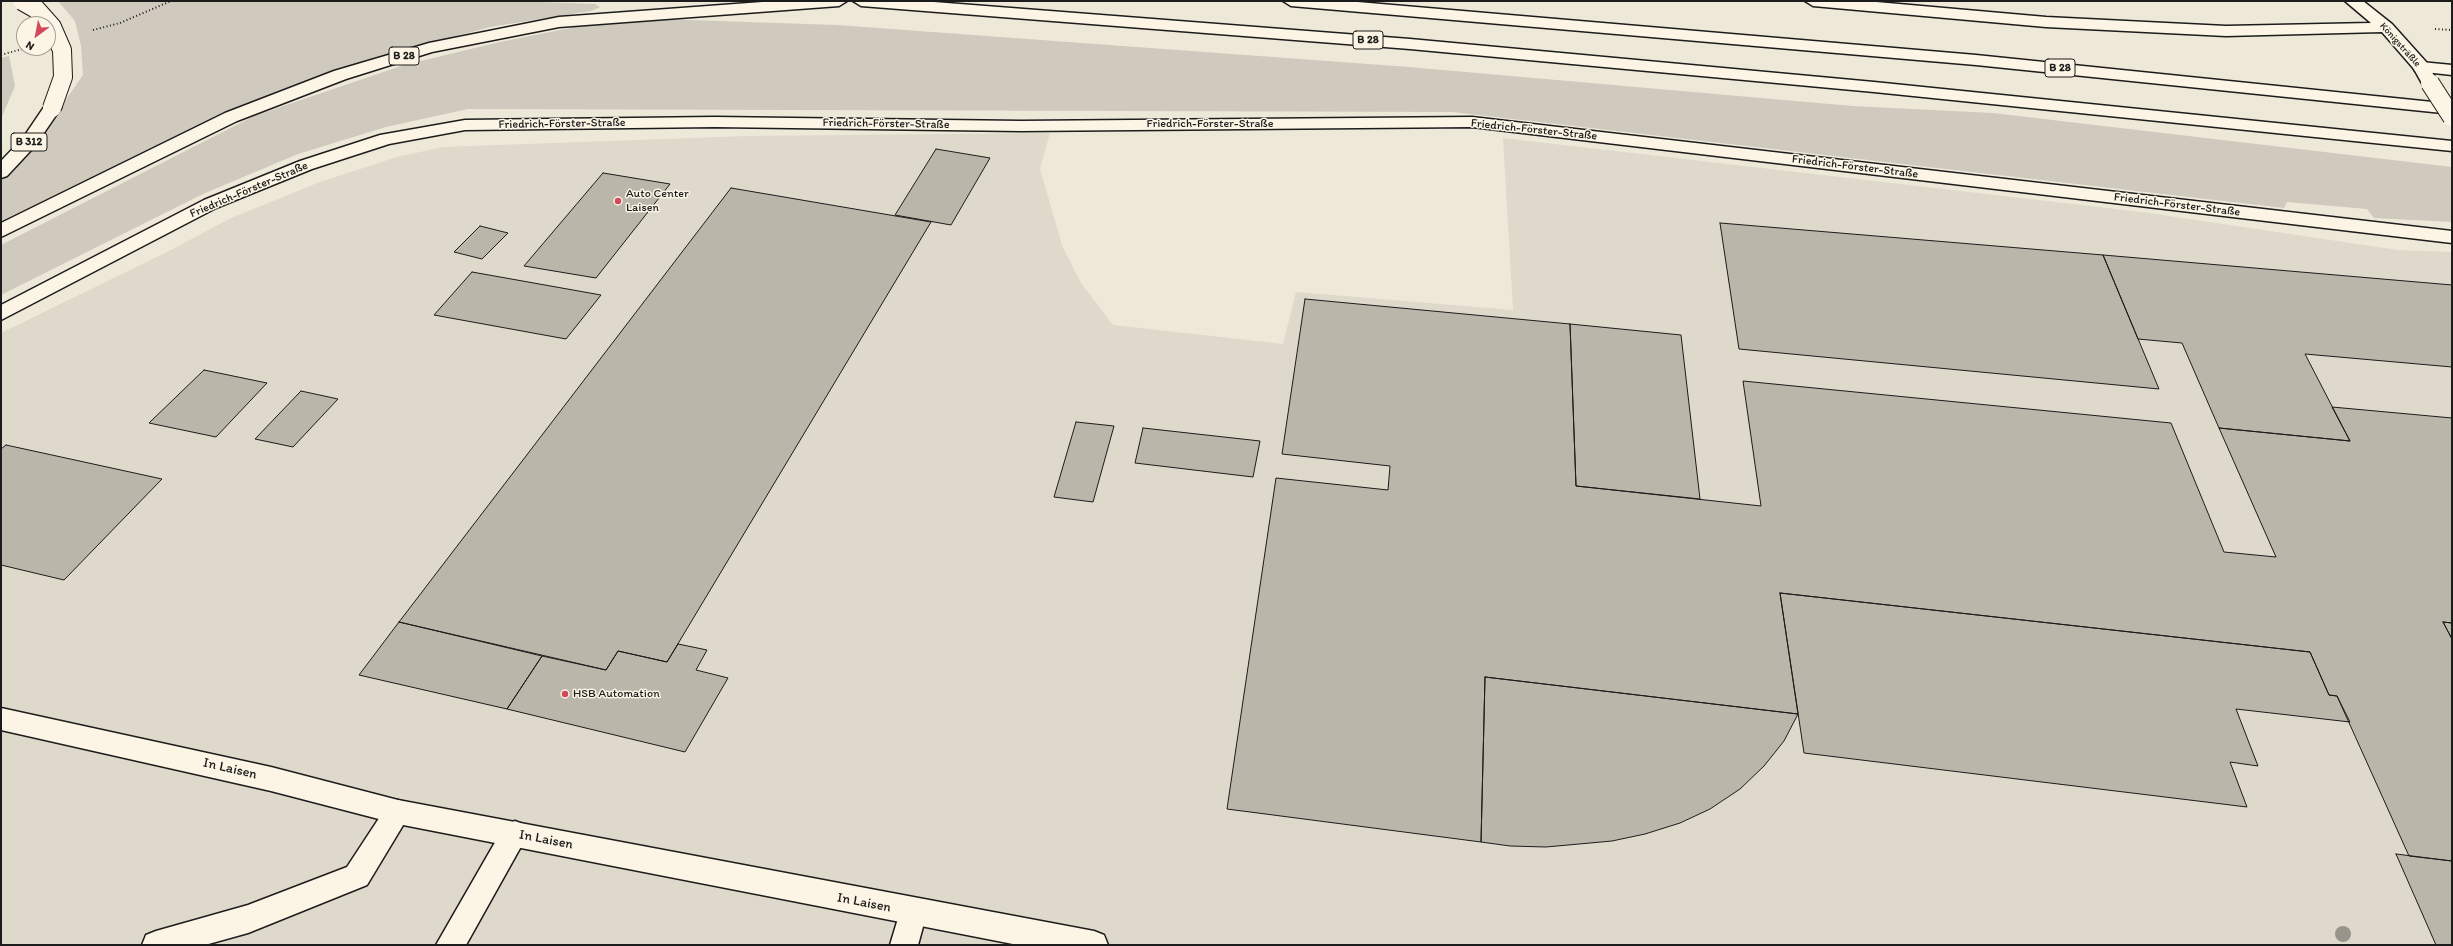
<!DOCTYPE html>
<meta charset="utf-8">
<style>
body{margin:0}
#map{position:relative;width:2453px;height:946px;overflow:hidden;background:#eee8d9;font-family:Itim,sans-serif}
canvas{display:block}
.frame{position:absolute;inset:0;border:2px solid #1c1c1c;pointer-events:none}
.north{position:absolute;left:16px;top:16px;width:40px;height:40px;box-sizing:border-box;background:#fcf5e5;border:1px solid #a29e95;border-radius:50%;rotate:212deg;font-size:11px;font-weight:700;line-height:16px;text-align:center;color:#1c1c1c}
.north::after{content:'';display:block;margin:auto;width:14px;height:18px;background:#d1495b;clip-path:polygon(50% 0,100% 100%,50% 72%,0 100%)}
</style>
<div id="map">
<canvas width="2453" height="946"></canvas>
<div class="frame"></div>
<div class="north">N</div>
</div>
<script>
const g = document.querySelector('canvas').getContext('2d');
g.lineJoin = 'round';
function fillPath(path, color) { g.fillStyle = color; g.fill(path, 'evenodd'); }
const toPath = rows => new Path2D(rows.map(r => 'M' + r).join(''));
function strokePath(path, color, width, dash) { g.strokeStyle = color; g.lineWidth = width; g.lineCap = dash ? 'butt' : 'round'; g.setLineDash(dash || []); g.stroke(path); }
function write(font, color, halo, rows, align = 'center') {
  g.font = font + ' Itim,sans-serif'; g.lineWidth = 3; g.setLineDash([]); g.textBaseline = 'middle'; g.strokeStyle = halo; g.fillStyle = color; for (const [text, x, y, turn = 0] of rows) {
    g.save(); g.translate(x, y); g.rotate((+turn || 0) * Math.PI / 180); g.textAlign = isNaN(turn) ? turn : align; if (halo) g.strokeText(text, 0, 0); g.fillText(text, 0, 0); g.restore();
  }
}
fillPath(toPath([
 [1050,133,1040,169,1062,245,1081,283,1113,325,1283,344,1296,292,1513,310,1503,138,2142,212,2398,250,2452,252,2452,945,1,945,1,333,169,251,229,219,320,182,397,157,443,147,746,136]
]), '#ded9cb');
fillPath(toPath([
 [58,1,514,1,595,4,600,7,591,11,490,27,331,71,224,112,1,221,1,179,15,167,36,142,83,75,81,46,75,21],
 [660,19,837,25,1409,67,1852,106,1993,113,2452,167,2452,222,2374,218,2367,209,2287,202,2284,208,1452,112,468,109,386,127,298,154,203,194,1,295,1,245,254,116,404,65,500,42,580,26],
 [9,56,15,86,1,119,1,58]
]), '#cfcabd');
const building = toPath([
 [936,149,990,158,951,225,895,215,936,149],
 [603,173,670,184,596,278,524,266,603,173],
 [731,188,931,222,667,662,618,651,606,670,399,622,731,188],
 [1720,223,2103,255,2159,389,1739,349,1720,223],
 [480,226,508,233,482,259,454,252,480,226],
 [2103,255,2452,285,2452,367,2305,354,2350,441,2219,428,2182,343,2138,339,2103,255],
 [472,272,601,295,566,339,434,315,472,272],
 [1305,299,1570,324,1576,486,1761,506,1743,381,2171,423,2224,552,2276,557,2219,428,2350,441,2332,407,2452,418,2452,623,2443,622,2452,639,2452,861,2409,856,2337,696,2329,695,2310,652,1780,593,1798,714,1485,677,1481,842,1227,809,1276,478,1388,490,1390,466,1282,454,1305,299],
 [1570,324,1681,335,1700,499,1576,486,1570,324],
 [204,370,267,383,216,437,149,423,204,370],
 [301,391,338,399,293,447,255,439,301,391],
 [1076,422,1114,426,1093,502,1054,497,1076,422],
 [1143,428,1260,441,1253,477,1135,463,1143,428],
 [6,445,162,479,64,580,1,565,1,449,6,445],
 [1780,593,2310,652,2329,695,2337,696,2350,722,2236,709,2258,766,2230,762,2247,807,1804,753,1780,593],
 [399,622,542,656,507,709,359,675,399,622],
 [2443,622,2452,623,2452,639,2443,622],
 [678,644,707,650,696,670,728,678,685,752,507,709,542,656,606,670,618,651,667,662,678,644],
 [1485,677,1798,714,1784,741,1764,766,1740,789,1710,809,1680,823,1645,834,1612,841,1546,847,1510,846,1481,842,1485,677],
 [2396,854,2452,861,2452,945,2436,945,2396,854]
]);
fillPath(building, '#bab6aa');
strokePath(building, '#1c1c1c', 1);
const lane = toPath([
 [398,800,407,803,411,812,367,885,248,933,205,945,142,945,146,935,156,931,248,905,347,867,389,803,398,800],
 [515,821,525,825,528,834,466,945,436,945,505,825,515,821],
 [913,898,923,902,927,912,918,945,890,945,903,902,913,898]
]);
const street = toPath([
 [1805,1,1865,1,2046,17,2226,26,2371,23,2345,1,2363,1,2392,24,2427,63,2438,83,2436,87,2430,88,2424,87,2414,69,2382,32,2226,36,2046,27,1813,6,1805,1],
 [715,117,1021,121,1472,117,2452,231,2452,243,1472,127,1021,131,715,127,465,130,389,144,312,169,216,208,1,320,1,305,204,200,300,161,380,135,465,120,715,117],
 [1,708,271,767,398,800,1094,931,1104,935,1108,945,1018,945,398,824,271,791,1,730,1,708]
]);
const primary = toPath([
 [2421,62,2452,65,2452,75,2415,71,2413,67,2415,63,2421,62]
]);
const highway = toPath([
 [776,1,847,1,839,6,559,27,432,52,346,79,237,121,1,237,1,223,225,113,334,71,429,43,559,17,776,1],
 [853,1,921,1,1410,39,1874,82,2452,141,2452,151,1874,92,1410,49,861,6,853,1],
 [1283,1,1346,1,1976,55,2452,104,2452,114,1976,65,1291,6,1283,1],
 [52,103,58,104,61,108,35,146,7,176,1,178,1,161,23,138,46,104,52,103]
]);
strokePath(lane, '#1c1c1c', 3);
strokePath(street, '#1c1c1c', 3);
strokePath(primary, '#1c1c1c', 3);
strokePath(highway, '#1c1c1c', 3);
strokePath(toPath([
 [2435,29,2452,30],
 [93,30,120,23,171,1],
 [1,55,22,49]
]), '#1c1c1c', 2, [1, 2.5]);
fillPath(lane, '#fcf5e5');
fillPath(street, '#fcf5e5');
fillPath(primary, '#fcf5e5');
fillPath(highway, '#fcf5e5');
const streetBridge = toPath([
 [2430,83,2452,117]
]);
const highwayBridge = toPath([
 [22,1,36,9,52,27,62,50,63,77,52,108]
]);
strokePath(streetBridge, '#1c1c1c', 20, []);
strokePath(highwayBridge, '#1c1c1c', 20, []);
strokePath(streetBridge, '#fcf5e5', 18);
strokePath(highwayBridge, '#fcf5e5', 18);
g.fillStyle = '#98948b';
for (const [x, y] of [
 [2343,934]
]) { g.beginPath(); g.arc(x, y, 8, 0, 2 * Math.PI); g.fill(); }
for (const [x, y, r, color] of [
 [618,201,4,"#d1495b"],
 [565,694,4,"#d1495b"]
]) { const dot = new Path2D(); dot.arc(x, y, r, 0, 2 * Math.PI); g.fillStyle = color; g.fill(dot); strokePath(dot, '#fcf5e5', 1.5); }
write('10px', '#1c1c1c', '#fcf5e5', [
 ["Königsträßle",2400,45,48]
]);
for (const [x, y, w] of [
 [1368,40,30],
 [404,56,30],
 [2060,68,30],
 [29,142,36]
]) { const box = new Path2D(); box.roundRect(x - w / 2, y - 9, w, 18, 3); g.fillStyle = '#fcf5e5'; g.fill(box); strokePath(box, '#1c1c1c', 1); }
write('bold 11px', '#1c1c1c', null, [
 ["B 28",1368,40],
 ["B 28",404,56],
 ["B 28",2060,68],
 ["B 312",29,142]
]);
write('12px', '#1c1c1c', '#fcf5e5', [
 ["Friedrich-Förster-Straße",562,124,-1],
 ["Friedrich-Förster-Straße",886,124,1],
 ["Friedrich-Förster-Straße",1210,124],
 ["Friedrich-Förster-Straße",1534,130,6],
 ["Friedrich-Förster-Straße",1855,167,7],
 ["Friedrich-Förster-Straße",249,190,-23],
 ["Friedrich-Förster-Straße",2177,205,7]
]);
write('12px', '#1c1c1c', '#fcf5e5', [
 ["Auto Center",626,194],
 ["Laisen",626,208],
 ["HSB Automation",573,694]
], 'left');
write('14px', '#1c1c1c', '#fcf5e5', [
 ["In Laisen",230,769,13],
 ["In Laisen",546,840,11],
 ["In Laisen",864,903,11]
]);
</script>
